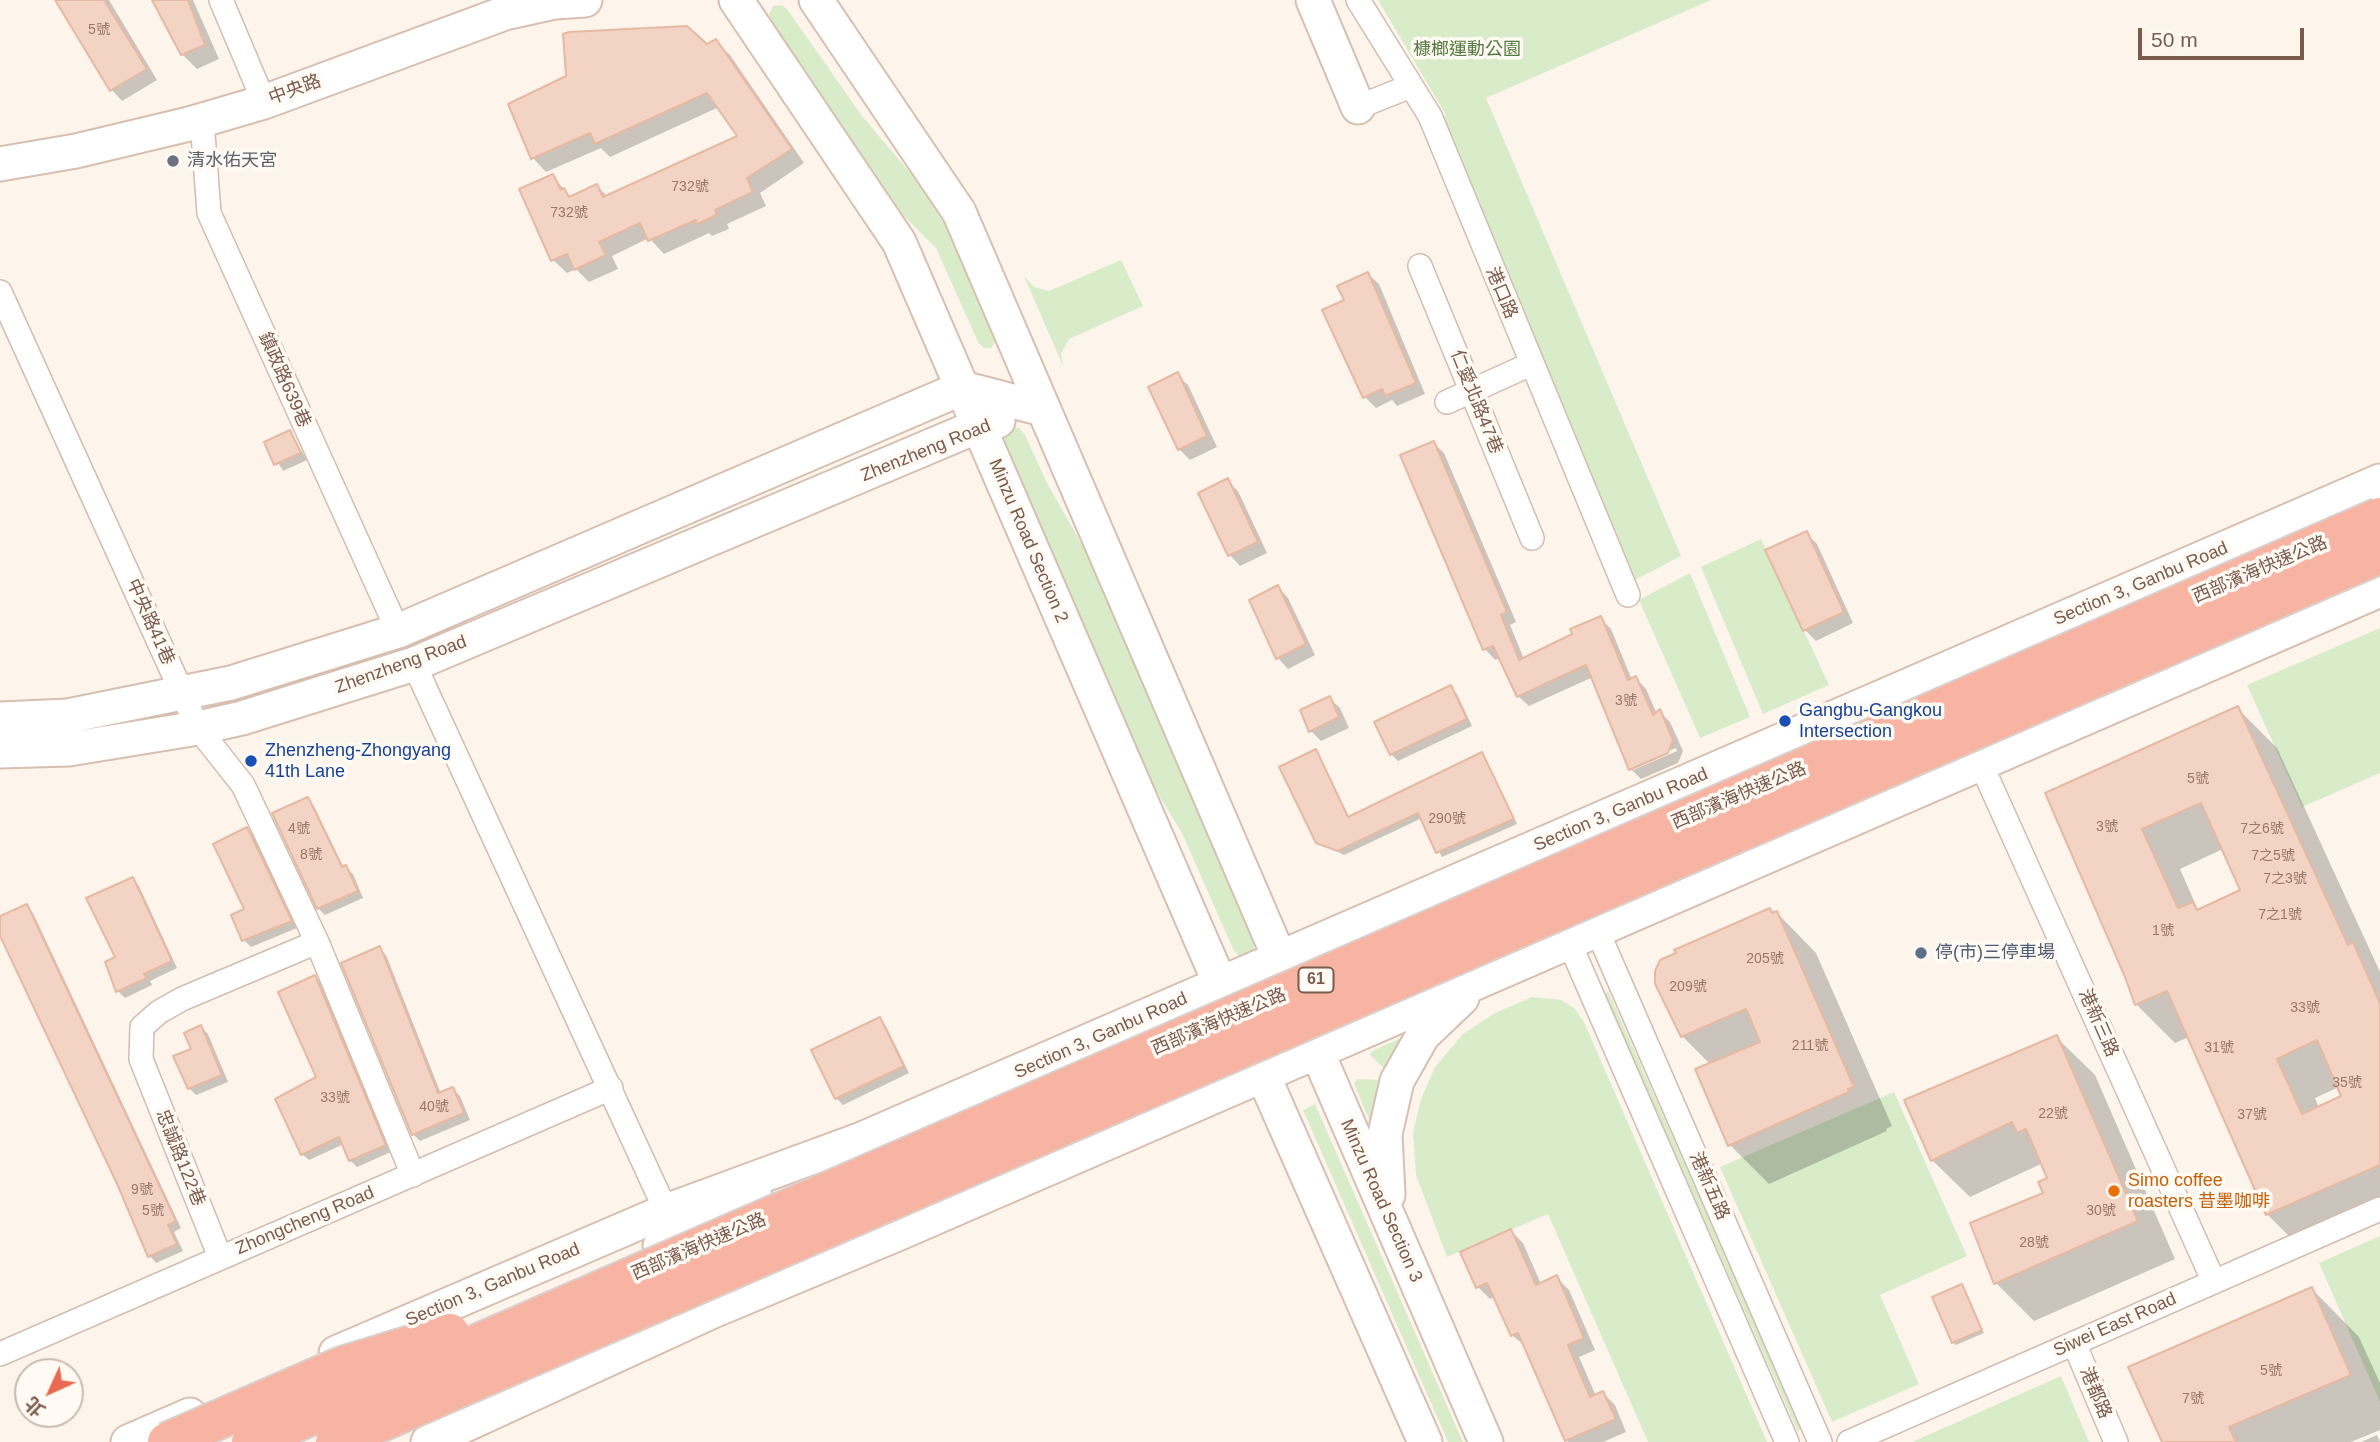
<!DOCTYPE html>
<meta charset="utf-8">
<style>
body{margin:0}
#map{position:relative;width:2380px;height:1442px;overflow:hidden;background:#fdf5ec;font-family:Helvetica,"Noto Sans TC",sans-serif}
canvas{display:block}
.north{position:absolute;left:14px;top:1358px;width:70px;height:70px;box-sizing:border-box;background:#fffaf3;border:2px solid #cabab1;border-radius:50%;rotate:225deg;font-size:19px;font-weight:700;line-height:28px;text-align:center;color:#7a5a4d}
.north::after{content:'';display:block;margin:auto;width:24px;height:32px;background:#e86a50;clip-path:polygon(50% 0,100% 100%,50% 72%,0 100%)}
.scale{position:absolute;left:2138px;top:28px;width:166px;height:32px;box-sizing:border-box;border:4px solid #7a5a4d;border-top:0;padding-left:9px;font-size:21px;line-height:24px;white-space:nowrap;color:#7a5a4d;-webkit-text-stroke:5px #fffaf3;paint-order:stroke}
</style>
<div id="map">
<canvas width="2380" height="1442"></canvas>
<div class="north">北</div>
<div class="scale">50 m</div>
</div>
<script>
const g = document.querySelector('canvas').getContext('2d');
g.lineJoin = 'round';
function fillPath(path, color) { g.fillStyle = color; g.fill(path, 'evenodd'); }
const toPath = rows => new Path2D(rows.map(r => 'M' + r).join(''));
function strokePath(path, color, width, dash) { g.strokeStyle = color; g.lineWidth = width; g.lineCap = dash ? 'butt' : 'round'; g.setLineDash(dash || []); g.stroke(path); }
function write(font, color, halo, rows, align = 'center') {
  g.font = font + ' Helvetica,"Noto Sans TC",sans-serif'; g.lineWidth = 7; g.setLineDash([]); g.textBaseline = 'middle'; g.strokeStyle = halo; g.fillStyle = color; for (const [text, x, y, turn = 0] of rows) {
    g.save(); g.translate(x, y); g.rotate((+turn || 0) * Math.PI / 180); g.textAlign = isNaN(turn) ? turn : align; if (halo) g.strokeText(text, 0, 0); g.fillText(text, 0, 0); g.restore();
  }
}
fillPath(toPath([
 [1378,0,1711,0,1486,98,1681,556,1631,582,1440,118,1446,115],
 [781,5,787,9,862,116,917,181,952,236,996,334,996,341,991,348,984,348,978,342,936,248,903,215,772,21,769,14,773,6],
 [1121,260,1143,306,1069,339,1061,354,1063,366,1024,276,1034,287,1049,291],
 [1011,428,1019,428,1025,435,1047,483,1085,550,1254,941,1254,953,1240,957,1234,951,1182,833,1135,756,1005,443,1005,436],
 [1761,539,1829,685,1763,714,1701,567],
 [1690,573,1750,717,1700,738,1639,600],
 [2380,628,2380,773,2302,807,2247,685],
 [1608,991,1801,1427,1798,1432,1605,995],
 [1532,997,1561,1000,1574,1008,1584,1022,1767,1442,1648,1442,1548,1214,1447,1257,1416,1175,1413,1132,1421,1099,1435,1067,1463,1034,1495,1013],
 [1403,1037,1386,1070,1370,1055,1372,1051],
 [1357,1079,1382,1080,1371,1124,1354,1084],
 [1894,1092,1967,1256,1880,1295,1919,1384,1832,1422,1720,1167],
 [1315,1104,1463,1442,1448,1442,1303,1110],
 [2380,1236,2380,1402,2319,1263],
 [2061,1376,2089,1442,1912,1442,2000,1403]
]), '#d9ecc9');
fillPath(toPath([
 [58,0,109,0,157,80,122,101,112,90],
 [153,0,193,0,219,59,197,69,182,54],
 [716,41,730,55,804,163,760,193,766,206,727,224,729,229,712,236,709,233,664,254,649,238,612,256,618,269,589,282,576,269,567,273,553,260,552,176,571,197,597,186,608,197,739,136,719,107,610,157,601,148,546,172,533,158,510,105],
 [1368,274,1379,284,1425,394,1397,406,1392,400,1376,408,1365,397,1325,311,1346,301],
 [1177,375,1188,385,1217,447,1190,460,1179,449],
 [290,432,307,460,283,471,267,443],
 [1433,443,1444,453,1516,622,1510,625,1524,659,1575,635,1600,618,1611,629,1632,680,1636,678,1646,689,1657,714,1660,712,1670,722,1683,751,1678,763,1641,779,1631,769,1593,677,1529,706,1518,696,1500,658,1495,660,1485,649,1403,456],
 [1676,748,1677,751,1633,770,1633,766],
 [1227,481,1238,491,1267,553,1240,566,1230,555],
 [1806,533,1817,544,1853,623,1816,641,1805,630],
 [1278,587,1288,598,1315,655,1288,669,1278,658],
 [1450,687,1457,694,1472,726,1398,761,1391,754],
 [1329,698,1340,708,1349,728,1321,741,1311,731],
 [2238,709,2277,748,2380,972,2380,1221,2306,1253,2267,1214,2189,1037,2175,1043,2136,1004,2047,794],
 [2223,849,2242,891,2198,910,2180,869],
 [2339,1087,2344,1097,2319,1108,2315,1098],
 [1315,751,1350,818,1482,754,1517,824,1442,857,1422,818,1344,855,1317,842],
 [307,799,314,806,344,868,353,874,363,898,325,915,318,908],
 [247,829,254,836,297,928,251,947,244,940],
 [132,879,139,886,177,968,150,981,152,985,125,998,118,991,107,963,117,958],
 [26,906,33,913,181,1228,174,1232,183,1251,156,1263,150,1256,0,930,0,918],
 [1770,910,1777,913,1816,953,1892,1126,1886,1129,1887,1131,1769,1184,1730,1145,1711,1065,1682,1036],
 [379,948,386,955,441,1094,453,1089,460,1096,470,1120,420,1141,413,1134],
 [315,977,322,984,391,1152,357,1167,350,1160,344,1144,309,1160,302,1154,318,1078],
 [880,1019,886,1026,909,1073,843,1105,836,1098],
 [201,1027,208,1034,228,1082,196,1095,189,1088,193,1050],
 [2057,1038,2095,1075,2175,1259,2034,1321,1996,1283,2045,1194,2050,1179,2043,1163,1970,1197,1932,1160],
 [1511,1231,1523,1243,1541,1284,1557,1278,1569,1290,1595,1350,1579,1357,1596,1396,1603,1393,1615,1405,1626,1432,1603,1442,1568,1442,1525,1346,1512,1335,1495,1297,1490,1299,1478,1287],
 [1962,1286,1984,1333,1956,1345,1953,1342],
 [2312,1289,2359,1337,2380,1383,2380,1430,2351,1442,2163,1442],
 [2377,1435,2380,1442,2361,1442]
]), '#0003');
const building = toPath([
 [55,0,104,0,147,69,110,91,55,0],
 [152,0,188,0,205,45,181,55,152,0],
 [687,26,707,44,716,39,792,149,747,178,753,192,715,210,717,215,697,224,696,220,648,241,640,223,599,242,606,255,574,270,567,254,551,261,519,189,553,174,561,190,564,188,569,197,597,184,603,197,737,136,707,93,595,144,590,133,531,159,508,104,566,76,563,34,569,32,687,26],
 [1368,272,1416,383,1385,396,1382,389,1363,398,1322,310,1344,300,1337,286,1368,272],
 [1178,372,1207,436,1178,450,1148,387,1178,372],
 [290,430,301,453,274,465,264,442,290,430],
 [1434,441,1507,612,1501,615,1519,660,1572,634,1570,629,1601,616,1628,680,1636,676,1653,715,1660,709,1673,740,1668,753,1629,770,1586,665,1517,697,1493,646,1483,650,1400,455,1434,441],
 [1228,478,1258,542,1228,556,1198,493,1228,478],
 [1807,531,1844,612,1803,631,1765,550,1807,531],
 [1278,585,1306,644,1276,659,1249,600,1278,585],
 [1451,685,1467,719,1390,755,1374,722,1451,685],
 [1330,696,1339,717,1309,732,1300,710,1330,696],
 [2238,706,2348,945,2353,942,2380,1003,2380,1165,2266,1215,2167,991,2135,1005,2125,977,2045,793,2238,706],
 [2201,803,2240,890,2197,910,2193,902,2178,908,2142,829,2201,803],
 [2317,1040,2341,1096,2302,1114,2277,1059,2317,1040],
 [1316,749,1348,817,1482,752,1514,819,1436,853,1418,813,1338,851,1316,843,1279,767,1316,749],
 [308,797,342,867,346,865,358,891,317,909,272,813,308,797],
 [247,827,292,921,242,941,231,915,244,909,213,844,247,827],
 [133,877,172,961,144,974,147,978,116,992,105,962,115,957,86,898,133,877],
 [27,904,176,1221,168,1225,177,1244,148,1257,118,1186,0,936,0,916,27,904],
 [1770,908,1772,913,1777,911,1854,1087,1848,1089,1849,1092,1728,1146,1695,1069,1760,1042,1746,1009,1681,1037,1655,984,1655,971,1660,960,1676,953,1674,950,1770,908],
 [380,946,438,1093,453,1087,464,1113,412,1135,341,963,380,946],
 [315,975,386,1145,349,1161,339,1137,301,1155,275,1099,316,1077,278,992,315,975],
 [880,1017,904,1066,835,1099,811,1050,880,1017],
 [201,1025,222,1075,188,1089,173,1056,191,1049,184,1033,201,1025],
 [2057,1035,2138,1221,1994,1284,1970,1223,2043,1193,2038,1182,2047,1178,2026,1129,2017,1133,2012,1122,1931,1161,1904,1100,2057,1035],
 [1511,1229,1536,1285,1557,1275,1584,1338,1568,1345,1590,1397,1603,1391,1616,1419,1565,1441,1518,1333,1511,1336,1487,1283,1476,1288,1460,1252,1511,1229],
 [1962,1284,1982,1330,1952,1343,1932,1297,1962,1284],
 [2312,1287,2351,1375,2229,1427,2236,1442,2162,1442,2128,1367,2312,1287]
]);
fillPath(building, '#f3d3c3');
strokePath(building, '#e6b9a3', 2);
const street = toPath([
 [221,0,264,102],
 [1358,0,1430,116,1628,595],
 [1358,107,1411,86],
 [202,120,209,213,398,631],
 [1420,266,1532,538],
 [0,292,198,728,243,785,317,942,413,1175],
 [1447,402,1531,364],
 [414,664,666,1211],
 [1981,764,2214,1282],
 [1597,930,1820,1442],
 [1569,942,1787,1442],
 [220,1257,141,1059,142,1027,159,1012,182,999,317,942],
 [2074,1343,2116,1442],
 [0,1354,611,1088],
 [1849,1442,2380,1209]
]);
const secondary = toPath([
 [736,0,899,242,1228,1002],
 [816,0,959,212,1289,980],
 [1313,0,1358,107],
 [0,164,76,151,189,124,264,102,505,13,555,2,585,0],
 [0,719,68,716,231,683,398,631,962,388,1043,409],
 [0,751,69,749,198,728,242,718,414,664,978,426,998,421],
 [1309,1033,1486,1442],
 [1255,1057,1425,1442],
 [1388,1195,1385,1134,1397,1081,1423,1035,1462,998],
 [660,1246,755,1196],
 [336,1353,666,1211,862,1139,2380,481],
 [128,1442,190,1415],
 [428,1442,713,1311,902,1232,2380,590]
]);
strokePath(street, '#d1bcb0', 26);
strokePath(secondary, '#d6bfb0', 37);
strokePath(street, '#fff', 23);
strokePath(secondary, '#fff', 33);
const highwayBridge = toPath([
 [167,1442,342,1366,450,1333],
 [251,1442,2380,517],
 [335,1442,2380,554]
]);
strokePath(highwayBridge, '#dad1cd', 42, []);
strokePath(highwayBridge, '#f7b4a2', 38);
for (const [x, y, r, color] of [
 [173,161,7,"#6b7280"],
 [1785,721,7,"#1a4fb4"],
 [251,761,7,"#1a4fb4"],
 [1921,953,7,"#5c6f8a"],
 [2114,1191,7,"#e8710a"]
]) { const dot = new Path2D(); dot.arc(x, y, r, 0, 2 * Math.PI); g.fillStyle = color; g.fill(dot); strokePath(dot, '#fffaf3', 2.5); }
write('14px', '#98786a', null, [
 ["5號",99,30],
 ["732號",690,187],
 ["732號",569,213],
 ["3號",1626,701],
 ["5號",2198,779],
 ["290號",1447,819],
 ["3號",2107,827],
 ["4號",299,829],
 ["7之6號",2262,829],
 ["8號",311,855],
 ["7之5號",2273,856],
 ["7之3號",2285,879],
 ["7之1號",2280,915],
 ["1號",2163,931],
 ["205號",1765,959],
 ["209號",1688,987],
 ["33號",2305,1008],
 ["211號",1810,1046],
 ["31號",2219,1048],
 ["35號",2347,1083],
 ["33號",335,1098],
 ["40號",434,1107],
 ["22號",2053,1114],
 ["37號",2252,1115],
 ["9號",142,1190],
 ["5號",153,1211],
 ["30號",2101,1211],
 ["28號",2034,1243],
 ["5號",2271,1371],
 ["7號",2193,1399]
]);
for (const [x, y, w] of [
 [1316,980,35]
]) { const box = new Path2D(); box.roundRect(x - w / 2, y - 12.5, w, 25, 5); g.fillStyle = '#fffaf3'; g.fill(box); strokePath(box, '#7a5a4d', 2); }
write('bold 16px', '#7a5a4d', null, [
 ["61",1316,980]
]);
write('18px', '#557a41', '#fffaf3', [
 ["槺榔運動公園",1467,50]
]);
write('18px', '#7a5a4d', '#fffaf3', [
 ["中央路",295,90,-20],
 ["港口路",1501,293,67],
 ["鎮政路639巷",284,380,66],
 ["仁愛北路47巷",1476,402,68],
 ["Zhenzheng Road",926,451,-22],
 ["Minzu Road Section 2",1028,541,67],
 ["西部濱海快速公路",2260,570,-23],
 ["Section 3, Ganbu Road",2141,584,-23],
 ["中央路41巷",150,622,66],
 ["Zhenzheng Road",401,665,-20],
 ["西部濱海快速公路",1739,796,-23],
 ["Section 3, Ganbu Road",1621,810,-23],
 ["西部濱海快速公路",1219,1022,-23],
 ["港新三路",2098,1023,66],
 ["Section 3, Ganbu Road",1101,1036,-24],
 ["忠誠路122巷",180,1158,68],
 ["港新五路",1709,1186,66],
 ["Minzu Road Section 3",1381,1201,66],
 ["Zhongcheng Road",305,1221,-23],
 ["西部濱海快速公路",699,1247,-23],
 ["Section 3, Ganbu Road",493,1285,-23],
 ["Siwei East Road",2115,1325,-24],
 ["港都路",2095,1393,67]
]);
write('18px', '#5b616d', '#fffaf3', [
 ["清水佑天宮",187,161]
], 'left');
write('18px', '#164399', '#fffaf3', [
 ["Gangbu-Gangkou",1799,711],
 ["Intersection",1799,732],
 ["Zhenzheng-Zhongyang",265,751],
 ["41th Lane",265,772]
], 'left');
write('18px', '#4e5e75', '#fffaf3', [
 ["停(市)三停車場",1935,953]
], 'left');
write('18px', '#c56008', '#fffaf3', [
 ["Simo coffee",2128,1181],
 ["roasters 昔墨咖啡",2128,1202]
], 'left');
</script>
